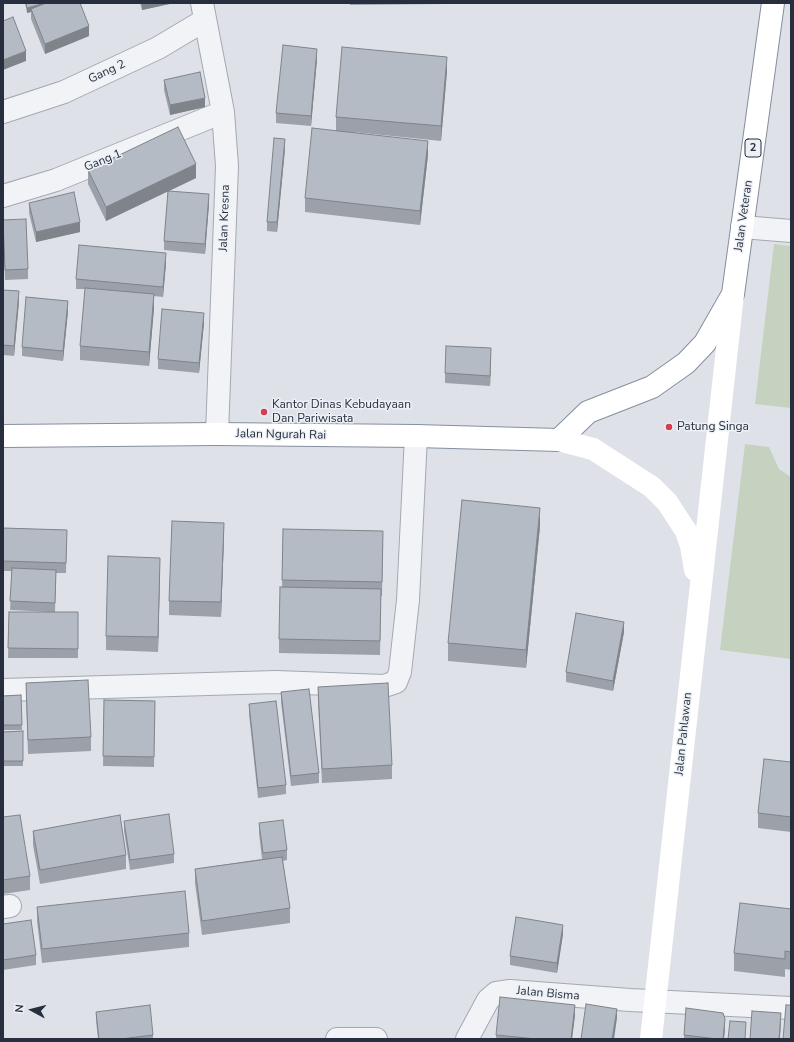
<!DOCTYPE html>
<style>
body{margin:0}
#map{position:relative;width:794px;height:1042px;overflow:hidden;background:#dee2e8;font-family:"Nunito Sans",sans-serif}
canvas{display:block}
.frame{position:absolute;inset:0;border:4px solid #272f3f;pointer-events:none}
.north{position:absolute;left:12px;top:990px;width:40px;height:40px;-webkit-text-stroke:3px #edf1f6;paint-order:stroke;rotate:277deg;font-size:11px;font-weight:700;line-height:16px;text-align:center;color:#272f3f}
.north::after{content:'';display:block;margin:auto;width:14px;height:18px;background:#272f3f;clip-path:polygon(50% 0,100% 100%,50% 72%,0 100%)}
</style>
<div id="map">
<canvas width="794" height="1042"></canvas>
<div class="frame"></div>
<div class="north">N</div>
</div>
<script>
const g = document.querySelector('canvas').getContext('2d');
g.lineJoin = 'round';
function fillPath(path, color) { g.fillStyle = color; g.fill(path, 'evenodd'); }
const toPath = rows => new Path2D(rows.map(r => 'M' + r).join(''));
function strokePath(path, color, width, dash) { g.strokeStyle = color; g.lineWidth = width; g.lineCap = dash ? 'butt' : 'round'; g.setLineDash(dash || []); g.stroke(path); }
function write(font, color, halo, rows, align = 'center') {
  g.font = font + ' "Nunito Sans",sans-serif'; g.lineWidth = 3; g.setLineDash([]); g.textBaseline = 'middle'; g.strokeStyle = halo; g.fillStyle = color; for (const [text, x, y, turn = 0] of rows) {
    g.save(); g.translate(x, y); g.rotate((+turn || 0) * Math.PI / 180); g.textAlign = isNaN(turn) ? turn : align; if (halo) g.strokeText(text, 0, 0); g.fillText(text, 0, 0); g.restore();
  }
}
fillPath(toPath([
 [774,244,791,246,791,408,755,404],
 [745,444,769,447,779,469,791,477,791,659,720,650]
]), '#c4d2bf');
const street = toPath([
 [202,3,223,112,227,166,217,434],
 [3,112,64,92,158,48,205,20],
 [3,196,56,180,223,112],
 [742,227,791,231],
 [3,690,276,682,384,686,396,682,400,672,408,600,416,436],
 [3,907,10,906],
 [337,1039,376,1039],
 [467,1039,488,1000,496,993,510,991,630,1000,791,1008]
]);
const highway = toPath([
 [3,436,217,434,416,436,559,440,588,412,652,387,686,363,705,343,733,294,773,3]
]);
strokePath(street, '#a3a9b2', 24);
strokePath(highway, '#858f9f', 24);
strokePath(street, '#f1f3f6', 22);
strokePath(toPath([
 [559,440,593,449,652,487,667,502,686,531,691,546,695,570],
 [651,1039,733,294]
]), '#fff', 22);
strokePath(highway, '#fff', 22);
fillPath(toPath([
 [25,3,80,3,89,36,45,54,31,19,31,12,27,13],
 [140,3,174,3,142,10],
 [350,3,443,3,443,4,350,5],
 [317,59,311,126,276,123,276,113],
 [447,71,441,141,353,132,428,155,420,225,305,212,305,198,336,130,336,117],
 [164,80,205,107,170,115,164,90],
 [285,149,277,232,267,231,267,222],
 [88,170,196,178,169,191,209,204,205,254,164,250,164,241,168,191,106,221,88,184],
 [29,203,80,232,36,242,29,213],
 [3,220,28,269,28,279,5,280],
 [166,263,163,297,154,296,154,308,149,366,80,360,80,346,85,289,76,289,76,279],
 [3,290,19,301,14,356,3,355],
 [68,311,63,361,22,356,22,347],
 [204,323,199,373,158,369,158,359],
 [491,358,490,386,445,383,445,373],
 [540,526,526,668,448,661,448,643],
 [3,528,67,530,66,573,56,573,55,612,78,612,78,658,8,658,9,612,50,612,10,610,12,571,3,571],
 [283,529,383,545,382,596,381,596,380,655,279,653,279,639,282,587],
 [224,537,221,617,169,615,169,601],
 [160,572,158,652,106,650,106,636],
 [624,632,613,691,566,682,566,672],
 [26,683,91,737,91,751,28,754,26,697],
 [318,687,392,765,392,779,322,783,318,701],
 [281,692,319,773,319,783,291,786,281,702],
 [21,695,22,730,3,730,3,696],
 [104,700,155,701,154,767,103,766],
 [249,704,286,785,286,794,258,798,249,714],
 [23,731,23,766,3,766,3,732],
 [791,762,791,832,758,828,758,813],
 [3,817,30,876,30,890,3,894],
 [124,821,174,854,174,863,130,870,124,831],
 [259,823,287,850,287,860,283,861,290,908,290,923,202,935,195,883,195,869,262,859,259,833],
 [33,831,126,855,126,869,40,884,33,845],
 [37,907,189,933,189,947,42,963,37,921],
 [791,909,791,970,785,969,785,977,734,971,734,953],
 [3,924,36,955,36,965,3,970],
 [563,934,557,973,510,965,510,956],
 [96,1012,153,1035,153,1039,98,1039,96,1021],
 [575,1015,572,1039,496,1039,496,1035],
 [725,1028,724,1039,684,1039,684,1035]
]), '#9ca1a9');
fillPath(toPath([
 [45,3,61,4,31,9,31,12,27,13,27,8],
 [142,3,174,3,142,10],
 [89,26,89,36,45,54,45,44],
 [317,49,317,59,311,126,311,116],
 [26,51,26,61,3,70,3,60],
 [447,57,447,71,441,141,441,126],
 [205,98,205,107,170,115,170,105],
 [285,139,285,149,277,232,277,222],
 [428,141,428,155,420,225,420,211],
 [196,164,196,178,106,221,106,207],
 [209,194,209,204,205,254,205,244],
 [80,222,80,232,36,242,36,232],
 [166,253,166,263,163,297,163,287],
 [19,291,19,301,14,356,14,346],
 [154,294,154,308,149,366,149,352],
 [68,301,68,311,63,361,63,351],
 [204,313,204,323,199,373,199,363],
 [491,348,491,358,490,386,490,376],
 [540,508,540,526,526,668,526,650],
 [224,523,224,537,221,617,221,602],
 [160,558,160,572,158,652,158,637],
 [624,622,624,632,613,691,613,681],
 [563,925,563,934,557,973,557,963],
 [575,1005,575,1015,572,1039,571,1039],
 [617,1009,617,1018,614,1039,612,1039],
 [781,1013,781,1023,780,1039,779,1039],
 [725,1019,725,1028,724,1039,723,1039]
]), '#7f838a');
const building = toPath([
 [26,3,45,3,27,8,26,3],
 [46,3,80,3,89,26,45,44,31,9,46,3],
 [13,17,26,51,3,60,3,21,13,17],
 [283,45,317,49,311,116,276,113,283,45],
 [342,47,447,57,441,126,336,117,342,47],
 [200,72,205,98,170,105,164,80,200,72],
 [178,127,196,164,106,207,88,170,178,127],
 [312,128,428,141,420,211,305,198,312,128],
 [274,138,285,139,277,222,267,222,274,138],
 [168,191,209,194,205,244,164,241,168,191],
 [74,192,80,222,36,232,29,203,74,192],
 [26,219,28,269,5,270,3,220,26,219],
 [79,245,166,253,163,287,76,279,79,245],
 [85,288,154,294,149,352,80,346,85,288],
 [3,290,19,291,14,346,3,345,3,290],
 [26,297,68,301,63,351,22,347,26,297],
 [162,309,204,313,199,363,158,359,162,309],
 [446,346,491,348,490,376,445,373,446,346],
 [462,500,540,508,526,650,448,643,462,500],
 [172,521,224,523,221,602,169,601,172,521],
 [3,528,67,530,66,563,3,561,3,528],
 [283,529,383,531,382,582,282,580,283,529],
 [108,556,160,558,158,637,106,636,108,556],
 [12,568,56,570,55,603,10,601,12,568],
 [280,587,381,589,380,641,279,639,280,587],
 [9,612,78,612,78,649,8,648,9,612],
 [576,613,624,622,613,681,566,672,576,613],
 [88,680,91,737,28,740,26,683,88,680],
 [388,683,392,765,322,769,318,687,388,683],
 [309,689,319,773,291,776,281,692,309,689],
 [21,695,22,725,3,725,3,696,21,695],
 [104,700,155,701,154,757,103,756,104,700],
 [276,701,286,785,258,788,249,704,276,701],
 [23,731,23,761,3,761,3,732,23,731],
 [764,759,791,762,791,817,758,813,764,759],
 [169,814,174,854,130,860,124,821,169,814],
 [20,815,30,876,3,880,3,817,20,815],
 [120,815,126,855,40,870,33,831,120,815],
 [283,820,287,850,263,853,259,823,283,820],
 [282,857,290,908,202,921,195,869,282,857],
 [185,891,189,933,42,949,37,907,185,891],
 [740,903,791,909,791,952,785,951,785,959,734,953,740,903],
 [516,917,563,925,557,963,510,956,516,917],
 [31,920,36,955,3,960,3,924,31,920],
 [500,997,575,1005,571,1039,536,1039,496,1035,500,997],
 [586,1004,617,1009,612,1039,581,1039,586,1004],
 [150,1005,153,1035,121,1039,99,1039,96,1012,150,1005],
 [786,1005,791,1005,791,1039,783,1039,786,1005],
 [686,1008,723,1013,725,1019,723,1039,717,1039,684,1035,686,1008],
 [752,1011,781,1013,779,1039,750,1039,752,1011],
 [730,1021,746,1022,745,1039,728,1039,730,1021]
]);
fillPath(building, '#b5bbc5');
strokePath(building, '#7f838a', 1);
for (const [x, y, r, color] of [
 [264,412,4,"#d23e53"],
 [669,427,4,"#d23e53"]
]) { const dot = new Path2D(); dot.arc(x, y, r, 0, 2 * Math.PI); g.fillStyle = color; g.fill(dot); strokePath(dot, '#edf1f6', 1.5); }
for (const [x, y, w] of [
 [753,148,16]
]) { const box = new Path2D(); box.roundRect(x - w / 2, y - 9, w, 18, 3); g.fillStyle = '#edf1f6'; g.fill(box); strokePath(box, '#272f3f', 1); }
write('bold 11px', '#272f3f', null, [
 ["2",753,148]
]);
write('12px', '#272f3f', '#edf1f6', [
 ["Gang 2",107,72,-25],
 ["Gang 1",103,161,-22],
 ["Jalan Veteran",744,216,-82],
 ["Jalan Kresna",225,218,-88],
 ["Jalan Ngurah Rai",281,435,1],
 ["Jalan Pahlawan",684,734,-84],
 ["Jalan Bisma",548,994,5]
]);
write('12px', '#272f3f', '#edf1f6', [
 ["Kantor Dinas Kebudayaan",272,405],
 ["Dan Pariwisata",272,419],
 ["Patung Singa",677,427]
], 'left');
</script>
